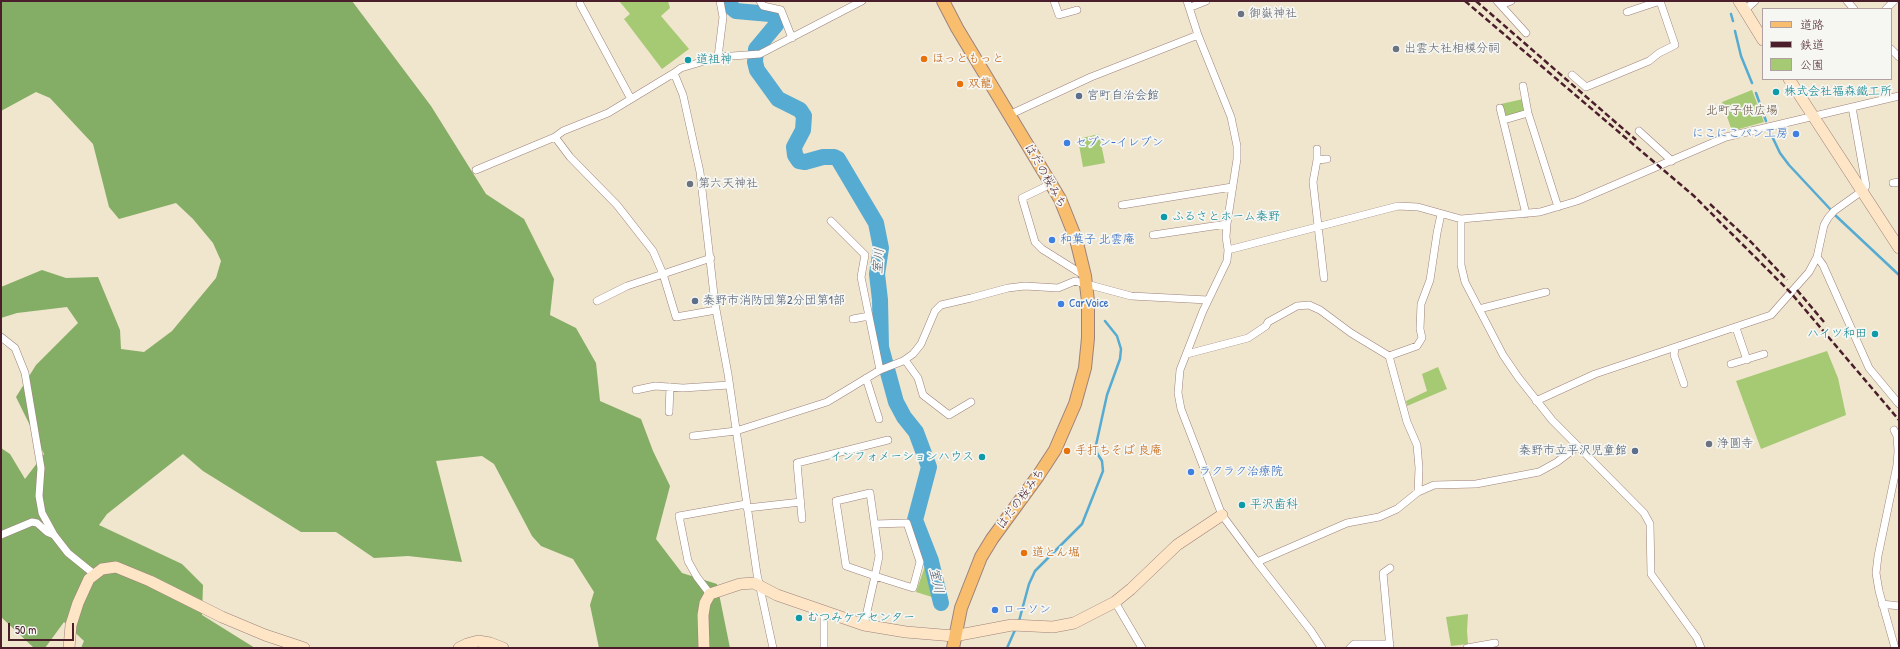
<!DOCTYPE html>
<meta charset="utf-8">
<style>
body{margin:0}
#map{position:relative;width:1900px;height:649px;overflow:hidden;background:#f0e5cd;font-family:"Patrick Hand","Klee One",sans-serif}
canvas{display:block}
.frame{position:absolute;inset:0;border:2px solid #4a1f2b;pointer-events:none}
.legend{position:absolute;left:1762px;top:8px;width:130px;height:72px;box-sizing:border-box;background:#f6f6f2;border:1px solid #b1a0a2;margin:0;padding:5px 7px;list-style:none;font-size:12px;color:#4a1f2b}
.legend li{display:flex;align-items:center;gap:8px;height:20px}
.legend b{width:20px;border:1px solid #b1a0a2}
.scale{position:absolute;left:8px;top:623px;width:66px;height:18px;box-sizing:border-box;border:2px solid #4a1f2b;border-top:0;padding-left:5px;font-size:12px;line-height:14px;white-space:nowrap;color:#4a1f2b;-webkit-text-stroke:3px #f6f6f2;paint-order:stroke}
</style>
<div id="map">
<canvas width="1900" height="649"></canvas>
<div class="frame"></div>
<ul class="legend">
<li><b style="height:5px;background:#f9be6d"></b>道路</li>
<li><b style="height:5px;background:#4a1f2b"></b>鉄道</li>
<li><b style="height:11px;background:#a6c973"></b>公園</li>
</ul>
<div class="scale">50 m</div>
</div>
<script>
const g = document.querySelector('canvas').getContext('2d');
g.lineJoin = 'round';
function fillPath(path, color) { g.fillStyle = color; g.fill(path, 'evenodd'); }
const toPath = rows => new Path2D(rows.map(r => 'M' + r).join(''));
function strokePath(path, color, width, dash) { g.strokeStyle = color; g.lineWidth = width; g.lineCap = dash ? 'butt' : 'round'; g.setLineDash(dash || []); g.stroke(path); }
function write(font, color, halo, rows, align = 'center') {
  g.font = font + ' "Patrick Hand","Klee One",sans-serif'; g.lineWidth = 3.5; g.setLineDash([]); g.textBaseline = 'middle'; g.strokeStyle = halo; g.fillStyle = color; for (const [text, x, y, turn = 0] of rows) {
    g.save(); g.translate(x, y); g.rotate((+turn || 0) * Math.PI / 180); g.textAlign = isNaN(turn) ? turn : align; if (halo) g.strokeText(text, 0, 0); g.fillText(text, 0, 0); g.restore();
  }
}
fillPath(toPath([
 [619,1,668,1,670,8,661,16,689,49,662,69,624,19,630,14],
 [1752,90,1764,122,1732,131,1722,102],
 [1523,99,1525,109,1522,112,1508,116,1504,115,1501,104],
 [1099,134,1105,163,1083,167,1078,139],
 [1827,351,1838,378,1846,415,1761,449,1736,381],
 [1438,367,1447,389,1407,406,1406,401,1427,391,1422,374],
 [925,566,934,596,932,597,916,592],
 [1468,614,1467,631,1468,644,1451,646,1446,617]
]), '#a6c973');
fillPath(toPath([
 [1,1,352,1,431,106,486,194,524,219,554,279,550,315,576,328,596,363,600,401,641,419,653,451,670,486,656,539,682,573,717,584,730,648,599,648,590,605,594,592,573,559,541,546,532,536,494,464,482,456,436,461,462,562,408,556,374,558,336,532,301,532,203,471,183,454,107,514,99,525,182,564,203,585,202,615,255,648,81,648,84,641,64,622,45,648,34,648,1,617,1,448,10,454,25,479,44,454,16,397,36,365,78,323,67,307,17,313,1,318,1,287,42,270,66,278,98,277,120,330,121,349,144,352,172,331,216,278,221,261,213,243,193,219,176,203,119,219,109,207,93,144,50,98,36,92,1,111]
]), '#84ad65');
strokePath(toPath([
 [1731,14,1733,21],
 [1735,31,1741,56,1752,83],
 [1756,93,1766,121],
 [1770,132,1780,153,1789,165,1831,210],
 [1835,215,1899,275],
 [1019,621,1029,584,1035,571,1082,524,1103,471,1102,461,1097,453,1096,445,1107,395,1120,359,1121,349,1117,336,1105,321],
 [1007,648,1015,630]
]), '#56abd2', 2.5);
strokePath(toPath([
 [728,1,730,6,736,11,770,14,777,18,776,25,756,49,755,62,757,70,778,99,800,110,804,116,803,130,794,147,795,155,799,161,805,162,823,157,834,157,838,159,876,223,881,248,877,274,880,300,881,347,896,402,904,417,916,432,929,467,915,520,931,561,941,603]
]), '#56abd2', 16);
const street = toPath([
 [760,1,763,6,781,10,792,38],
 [1054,1,1059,15,1077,10],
 [1187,1,1198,35,1231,117,1237,146,1237,159,1227,224,1226,237,1228,250,1227,261,1203,311,1180,370,1178,393,1181,409,1222,515,1257,562,1311,631,1322,648],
 [1497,1,1526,33],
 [1847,1,1854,9],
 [580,4,631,99],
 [1501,5,1511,1],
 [1191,7,1206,1],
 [1886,9,1894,1],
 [1744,11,1755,1],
 [1627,12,1660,1],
 [1891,49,1899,57],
 [718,57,723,17,720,1],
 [1572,75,1586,87,1649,61,1659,53,1675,45,1660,1],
 [1523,86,1528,113,1558,207],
 [1500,108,1526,214],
 [1009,115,1091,77,1198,35],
 [1504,120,1528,113],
 [1639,131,1672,161],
 [555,137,570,157,617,205,653,251,663,274,676,317,716,310],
 [1317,149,1317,160,1313,182,1324,278],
 [1317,160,1327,159],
 [476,170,555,137,563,131,608,113,674,73],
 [1893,183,1899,182],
 [1051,184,1022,198,1035,242,1042,249,1085,276],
 [1122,205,1232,187],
 [1461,219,1461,265,1465,282,1503,355,1518,377,1552,420,1644,513,1650,524,1651,574,1697,638,1701,648],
 [831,221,865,255,861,277,880,370],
 [1153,235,1227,224],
 [1228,250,1398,206,1418,207,1461,219,1540,212,1577,201,1726,137,1899,96],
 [1817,257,1823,265,1869,368,1899,404],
 [597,301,627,286,711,258],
 [1479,309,1546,292],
 [853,319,869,316],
 [1736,328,1747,360],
 [1,337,15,348,25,373,41,468,39,496,42,513,54,535,68,553,94,574],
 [1675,348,1674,355,1684,384],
 [1187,354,1248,338,1266,326,1268,322,1297,306,1309,305,1320,310,1351,333,1389,356,1407,422,1417,445,1419,468,1418,492],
 [1389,356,1417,346,1422,338,1420,329,1421,304,1430,280,1437,233,1441,214],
 [905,360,918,378,923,395,949,415,971,402],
 [1731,364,1764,354],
 [866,378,879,419],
 [636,390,655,386,683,388,729,385],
 [1536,401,1595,374,1771,315,1809,272,1817,257,1824,225,1828,218,1834,211,1862,191,1866,186,1852,107],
 [669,412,670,387],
 [1894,430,1897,436,1898,451,1897,465,1878,556,1876,573,1879,591,1895,648],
 [693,436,736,431,827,402,880,370,903,361,913,354,921,344,935,311,941,305,971,298,1008,288,1025,286,1058,288,1075,281,1131,296,1208,300],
 [747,508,801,502],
 [802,519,797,463,888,440],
 [1,535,32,522,37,523,47,532,54,535],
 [1257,562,1347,523,1379,517,1397,509,1418,492,1434,485,1476,484,1539,472,1557,462,1578,446],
 [1390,568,1383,573,1390,648],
 [710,594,697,577,688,561,679,516,746,504],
 [1115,602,1142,648],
 [1882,604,1899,606],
 [824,610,824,648],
 [864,625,875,576,879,556,870,493,836,501,846,566,875,576,913,588,920,562,907,523,875,524],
 [773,648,757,574,728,374,715,304,700,172,683,95,674,73,681,68,718,57,760,54,862,1],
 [1350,648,1354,644,1390,644],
 [1467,648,1495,643]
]);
const secondary = toPath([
 [1739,1,1763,40],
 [1789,79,1899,248],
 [69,648,71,625,78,603,89,579,102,569,116,567,150,581,222,617,265,635,304,648],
 [459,648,467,644,478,641,490,643,503,648],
 [704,648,703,615,705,603,710,594,740,584,754,583,777,595,864,625,906,632,954,636,1012,625,1053,627,1074,623,1115,602,1131,589,1177,545,1222,515]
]);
const primary = toPath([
 [943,1,957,28,1060,199,1076,239,1085,276,1088,301,1088,338,1085,368,1075,404,1055,450,1038,476,992,539,981,557,961,608,953,648]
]);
strokePath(street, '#9d827c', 8);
strokePath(secondary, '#9d827c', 12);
strokePath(primary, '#9d827c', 14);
strokePath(street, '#fff', 7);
strokePath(secondary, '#fde5c5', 11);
strokePath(primary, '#f9be6d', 12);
strokePath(toPath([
 [1465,1,1694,196,1791,293,1899,420],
 [1476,1,1636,140],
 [1710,204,1751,242,1787,280],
 [1797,290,1824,322]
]), '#4a1f2b', 2.5, [6, 3]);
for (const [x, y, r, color] of [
 [1241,14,4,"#6b7280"],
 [1396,49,4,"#6b7280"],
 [924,59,4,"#e8710a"],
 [688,60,4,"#0f9aa8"],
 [960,84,4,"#e8710a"],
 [1776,92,4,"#0f9aa8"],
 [1079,96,4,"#5c6f8a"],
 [1796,134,4,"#3f7fe0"],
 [1067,143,4,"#3f7fe0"],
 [690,184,4,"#6b7280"],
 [1164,217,4,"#0f9aa8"],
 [1052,240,4,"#3f7fe0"],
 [695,301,4,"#5c6f8a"],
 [1061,304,4,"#3f7fe0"],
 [1875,334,4,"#0f9aa8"],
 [1709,444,4,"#6b7280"],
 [1067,451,4,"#e8710a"],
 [1635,451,4,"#5c6f8a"],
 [982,457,4,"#0f9aa8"],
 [1191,472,4,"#3f7fe0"],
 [1242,505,4,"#0f9aa8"],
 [1024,553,4,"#e8710a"],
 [995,610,4,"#3f7fe0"],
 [799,618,4,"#0f9aa8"]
]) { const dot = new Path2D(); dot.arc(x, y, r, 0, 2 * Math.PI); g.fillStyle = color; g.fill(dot); strokePath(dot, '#f6f6f2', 1.5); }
write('12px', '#5b616d', '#f6f6f2', [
 ["御嶽神社",1249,14],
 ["出雲大社相模分祠",1404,49],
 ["第六天神社",698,184],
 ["浄圓寺",1717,444]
], 'left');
write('12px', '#c56008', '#f6f6f2', [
 ["ほっともっと",932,59],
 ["双龍",968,84],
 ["手打ちそば 良庵",1075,451],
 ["道とん堀",1032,553]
], 'left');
write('12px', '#0d838f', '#f6f6f2', [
 ["道祖神",696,60],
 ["株式会社福森鐵工所",1784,92],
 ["ふるさとホーム秦野",1172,217],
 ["ハイツ和田",1867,334,"right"],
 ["インフォメーションハウス",974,457,"right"],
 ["平沢歯科",1250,505],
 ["むつみケアセンター",807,618]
], 'left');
write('12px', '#4e5e75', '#f6f6f2', [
 ["宮町自治会館",1087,96],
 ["秦野市消防団第2分団第1部",703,301],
 ["秦野市立平沢児童館",1627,451,"right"]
], 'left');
write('12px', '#665241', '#f6f6f2', [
 ["北町子供広場",1742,111]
]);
write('12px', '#366cbe', '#f6f6f2', [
 ["にこにこパン工房",1788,134,"right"],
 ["セブン-イレブン",1075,143],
 ["和菓子 北雲庵",1060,240],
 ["CarVoice",1069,304],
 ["ラクラク治療院",1199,472],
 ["ローソン",1003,610]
], 'left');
write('12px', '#4a1f2b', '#f6f6f2', [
 ["はだの桜みち",1045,176,60],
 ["はだの桜みち",1021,499,-54]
]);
write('italic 13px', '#4f576e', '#f6f6f2', [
 ["室川",879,261,-86],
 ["室川",936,581,77]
]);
</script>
